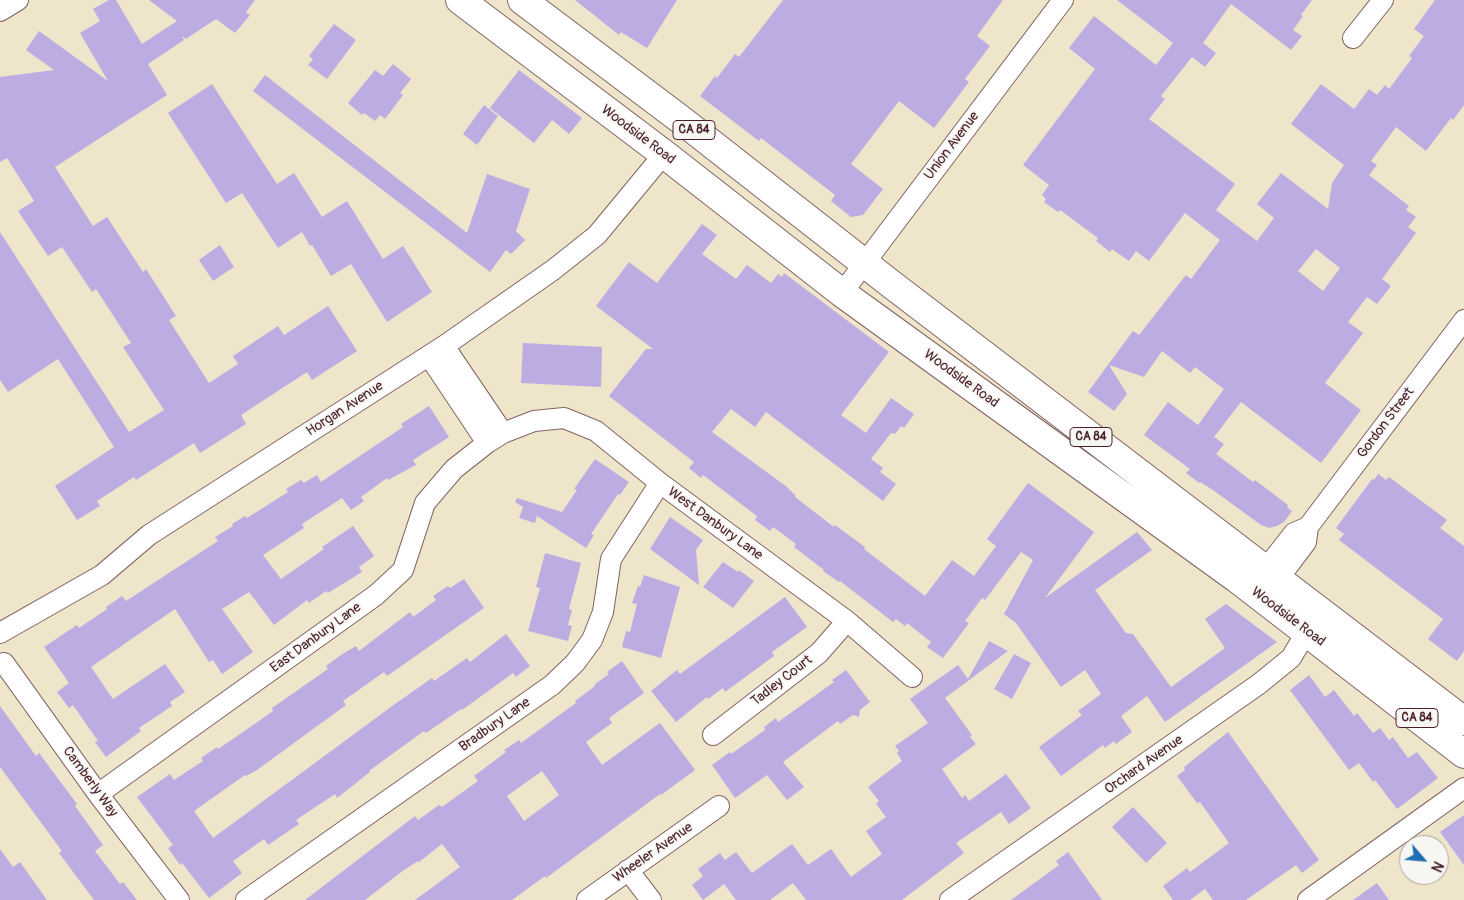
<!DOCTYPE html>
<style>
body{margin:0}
#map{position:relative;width:1464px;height:900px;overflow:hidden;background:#eee5cb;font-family:Pangolin,sans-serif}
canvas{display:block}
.north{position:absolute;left:1399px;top:835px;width:50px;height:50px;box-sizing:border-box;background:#f6f6f2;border:1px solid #b1a0a2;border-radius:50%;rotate:117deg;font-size:14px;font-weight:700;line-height:20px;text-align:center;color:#4a1f2b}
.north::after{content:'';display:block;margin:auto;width:18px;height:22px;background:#1f6fb2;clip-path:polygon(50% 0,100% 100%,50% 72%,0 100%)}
</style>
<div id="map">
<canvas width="1464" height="900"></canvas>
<div class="north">N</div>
</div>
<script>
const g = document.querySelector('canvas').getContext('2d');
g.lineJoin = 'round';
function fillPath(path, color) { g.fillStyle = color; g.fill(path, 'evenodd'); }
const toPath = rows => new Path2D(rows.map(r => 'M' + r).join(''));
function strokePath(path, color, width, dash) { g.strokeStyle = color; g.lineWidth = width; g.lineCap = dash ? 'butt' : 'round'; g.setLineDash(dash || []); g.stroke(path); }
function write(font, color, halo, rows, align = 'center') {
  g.font = font + ' Pangolin,sans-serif'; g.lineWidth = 4; g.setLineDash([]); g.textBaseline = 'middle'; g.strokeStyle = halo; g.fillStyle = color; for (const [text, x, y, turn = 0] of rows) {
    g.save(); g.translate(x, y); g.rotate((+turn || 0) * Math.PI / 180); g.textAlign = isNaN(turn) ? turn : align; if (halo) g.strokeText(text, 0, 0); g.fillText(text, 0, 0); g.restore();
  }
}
fillPath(toPath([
 [109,0,116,0,142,44,177,21,149,0,255,0,246,12,250,15,235,33,216,19,186,39,182,36,184,40,148,64,167,95,55,167,93,226,107,217,143,272,146,269,176,316,169,320,209,383,238,364,233,356,278,326,284,335,328,306,357,351,312,380,307,372,241,415,246,424,200,453,194,443,136,480,134,477,97,501,100,506,77,520,55,486,114,447,58,359,8,392,0,380,0,232,129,432,164,410,123,347,131,343,96,289,92,292,62,247,48,256,18,211,34,201,7,158,0,162,0,77,54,70,26,50,39,31,108,81,80,33,100,21,93,9],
 [575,0,677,0,647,48,621,32,619,35],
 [783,0,1003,0,977,36,990,46,965,79,969,82,934,128,899,101,851,164,883,189,863,215,851,217,831,201,835,195,761,138,759,141,700,96,715,76,717,78,735,54,739,57],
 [1117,0,1312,0,1301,15,1303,16,1293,30,1302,36,1291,50,1231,4,1203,43,1216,53,1205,67,1192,57,1161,96,1165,99,1149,119,1235,184,1216,210,1257,241,1274,218,1257,204,1281,173,1328,209,1332,183,1344,165,1291,124,1321,84,1354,109,1369,89,1377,95,1385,85,1389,89,1412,58,1409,56,1424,36,1414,29,1435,0,1464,0,1464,105,1453,120,1451,118,1426,151,1396,127,1371,161,1377,165,1369,175,1409,206,1406,210,1416,217,1408,227,1416,233,1382,279,1391,286,1377,304,1367,297,1348,322,1363,333,1325,383,1361,410,1321,463,1241,402,1214,437,1224,444,1216,454,1253,482,1255,480,1288,505,1287,507,1292,511,1284,522,1277,526,1269,528,1261,525,1213,490,1200,482,1199,483,1186,473,1190,469,1144,435,1168,402,1198,425,1224,389,1195,367,1190,373,1162,351,1144,377,1109,365,1127,394,1114,411,1088,392,1133,331,1139,335,1186,275,1191,279,1220,240,1185,213,1149,261,1136,251,1129,261,1112,249,1110,252,1096,241,1098,238,1060,210,1058,212,1044,202,1046,199,1042,195,1049,185,1023,165,1095,69,1069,48,1094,16,1156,65,1173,43],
 [1316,249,1340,268,1323,291,1298,271],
 [334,24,356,40,327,79,308,65,313,59,309,56],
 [393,64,411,79,400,93,403,95,385,119,380,115,375,121,364,113,362,115,348,103,375,70,383,76],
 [519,70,582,118,569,134,552,120,534,143,490,108],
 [265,75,467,233,487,174,530,189,516,231,525,240,511,254,506,250,490,272,253,91],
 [212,84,277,184,294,173,322,217,347,201,383,259,403,246,432,292,387,322,351,264,331,276,312,245,310,246,302,232,278,248,242,193,226,203,168,113],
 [484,105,498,116,477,145,463,134],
 [702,224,717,235,702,254,736,279,747,265,771,283,778,274,782,277,784,273,889,352,841,415,866,433,891,398,914,414,904,428,901,426,895,434,891,433,871,459,883,468,880,472,896,484,883,501,766,412,755,427,731,409,712,432,787,487,796,496,795,497,834,527,835,525,865,547,864,549,925,596,952,560,974,576,996,546,987,539,1028,483,1094,532,1045,598,1137,532,1152,550,1095,590,1126,633,1133,634,1171,687,1225,648,1205,619,1226,604,1277,642,1165,722,1147,696,1121,716,1132,732,1116,744,1114,741,1105,748,1103,745,1061,776,1039,747,1082,715,1078,711,1101,694,1085,670,1061,687,1016,623,1004,614,1033,560,1021,552,985,600,982,598,965,621,969,623,943,658,927,647,931,642,907,623,905,626,896,619,893,622,840,581,839,582,823,571,824,570,794,547,796,544,773,527,770,531,755,520,757,516,703,475,701,478,689,468,694,462,609,396,646,349,653,349,596,306,629,262,657,283],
 [220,245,234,267,213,281,199,260],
 [523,343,602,347,601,387,521,383],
 [429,406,449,437,413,460,416,465,388,480,387,478,361,497,364,501,351,510,342,498,302,524,304,528,263,555,281,579,324,549,322,547,353,526,374,556,359,567,362,572,328,593,326,591,309,603,307,600,274,625,249,592,222,609,253,652,222,674,213,660,209,662,175,609,91,667,113,699,165,664,185,692,170,702,172,706,139,728,141,731,106,757,95,742,98,741,73,705,69,708,57,692,69,683,44,647,77,625,79,628,107,609,106,607,122,596,126,601,218,541,215,537,233,526,232,524,245,516,247,518,288,492,286,489,301,480,304,483,317,475,321,482,403,427,401,424],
 [595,459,629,482,620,495,618,494,591,534,594,535,586,548,537,516,535,523,519,518,523,507,515,502,517,498,562,512,577,490,574,489],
 [1378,474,1386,480,1389,477,1447,520,1440,528,1464,546,1464,651,1457,661,1428,639,1443,619,1339,540,1344,534,1336,528,1372,479,1374,480],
 [670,517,703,540,696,550,699,585,650,549],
 [545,553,581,563,569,609,572,610,568,625,572,626,568,641,528,631,540,588,536,587],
 [723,562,738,572,739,570,754,581,733,608,703,587],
 [644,575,680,587,661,658,622,647,626,631,630,632,637,604,632,603,638,586,640,587],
 [464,579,484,608,387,676,384,672,343,701,346,705,257,770,246,776,245,775,194,811,213,838,395,704,432,678,434,681,467,658,470,662,506,634,530,666,516,677,513,673,462,710,461,709,426,733,424,731,406,744,369,771,370,772,337,798,335,794,296,820,299,824,268,845,264,839,233,861,242,873,209,898,182,863,180,865,168,848,173,845,137,797,170,774,174,780,203,761,201,758,217,747,218,749,233,739,273,711,272,708,328,669,326,666,341,655,356,646,359,651,410,612,413,617,436,600,433,596,448,586,450,588],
 [785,597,807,627,772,652,774,656,725,692,723,688,708,699,707,697,676,722,651,691,677,670,680,674],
 [989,641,1008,651,945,698,972,735,970,737,976,744,942,769,962,798,965,795,969,801,1006,774,1031,808,1009,824,1001,812,956,843,964,853,902,900,806,900,793,883,770,900,736,900,724,884,703,900,692,885,703,876,698,869,720,853,725,860,736,852,752,873,792,844,808,865,831,849,851,877,882,854,866,831,886,817,876,804,879,801,868,787,902,761,897,753,899,751,895,746,928,723,910,699,958,665,968,679],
 [1014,654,1031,663,1012,699,994,689],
 [622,661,644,693,609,718,612,723,586,742,602,765,660,723,695,770,661,795,660,794,546,878,545,876,512,900,415,900,460,867,442,844,419,862,418,861,404,870,365,900,305,900,415,816,418,820,439,805,442,807,478,781,474,776,506,752,504,750,519,740,521,743,576,703,575,701,595,686,594,685,609,674,607,672],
 [542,771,559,795,524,821,507,796],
 [846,670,870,702,860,710,859,717,853,715,840,724,838,721,783,762,804,787,787,800,767,775,735,798,712,765,730,752,731,754,765,730,764,727,776,718,778,722,834,682,832,680],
 [1309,675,1325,697,1334,690,1354,716,1357,713,1373,733,1380,728,1389,740,1393,737,1408,758,1417,752,1438,778,1397,809,1375,780,1373,782,1359,763,1349,770,1290,690],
 [0,706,36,756,39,753,77,804,75,806,103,845,95,851,120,884,123,882,137,900,94,900,59,853,62,851,0,767],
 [1228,732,1319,860,1302,873,1296,865,1246,900,1213,900,1205,889,1190,900,1173,900,1163,886,1187,868,1190,872,1229,843,1200,802,1197,803,1177,776,1185,770,1184,767],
 [1133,807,1167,843,1146,863,1112,827],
 [1464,815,1464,865,1440,832],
 [0,849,13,867,20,862,47,900,0,900],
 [1068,852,1102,900,1011,900,1059,865,1056,861],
 [1377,883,1389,900,1353,900]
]), '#bdace2');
const street = toPath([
 [0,11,18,0],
 [1353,38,1383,0],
 [842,293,1063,0],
 [444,346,503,433],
 [429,356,487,443],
 [1265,570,1294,533,1308,527],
 [1278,579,1306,542,1308,527,1464,320],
 [0,633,102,575,149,535,444,346,553,270,597,235,664,154],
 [4,663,98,794,179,900],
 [713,735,819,653,847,621],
 [98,794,376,595,403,570,425,503,454,469,487,443,503,433,534,421,564,418,596,431,660,483,847,621,912,677],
 [628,870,651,900],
 [246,900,552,685,575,663,592,640,603,612,611,559,660,483],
 [587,900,719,806],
 [950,900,1259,684,1291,658,1313,621],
 [1308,900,1464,788]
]);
const primary = toPath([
 [460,0,664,154,842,293,1236,578,1464,754],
 [522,0,680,119,891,284,1464,721]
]);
strokePath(street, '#836463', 22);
strokePath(primary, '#836463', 30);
strokePath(street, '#fff', 20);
strokePath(primary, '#fff', 28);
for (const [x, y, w] of [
 [694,130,42],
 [1091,437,42],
 [1417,718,42]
]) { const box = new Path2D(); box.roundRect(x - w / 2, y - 9.5, w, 19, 4); g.fillStyle = '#f6f6f2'; g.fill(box); strokePath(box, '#4a1f2b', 1); }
write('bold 12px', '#4a1f2b', null, [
 ["CA 84",694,130],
 ["CA 84",1091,437],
 ["CA 84",1417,718]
]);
write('14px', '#4a1f2b', '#f6f6f2', [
 ["Woodside Road",638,135,37],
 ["Union Avenue",952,146,-53],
 ["Woodside Road",961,379,36],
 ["Horgan Avenue",345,409,-33],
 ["Gordon Street",1386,423,-53],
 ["West Danbury Lane",715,524,36],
 ["Woodside Road",1288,617,37],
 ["East Danbury Lane",316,638,-36],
 ["Tadley Court",782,681,-38],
 ["Bradbury Lane",495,725,-35],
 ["Orchard Avenue",1144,765,-35],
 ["Camberly Way",90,782,54],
 ["Wheeler Avenue",653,853,-35]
]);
</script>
